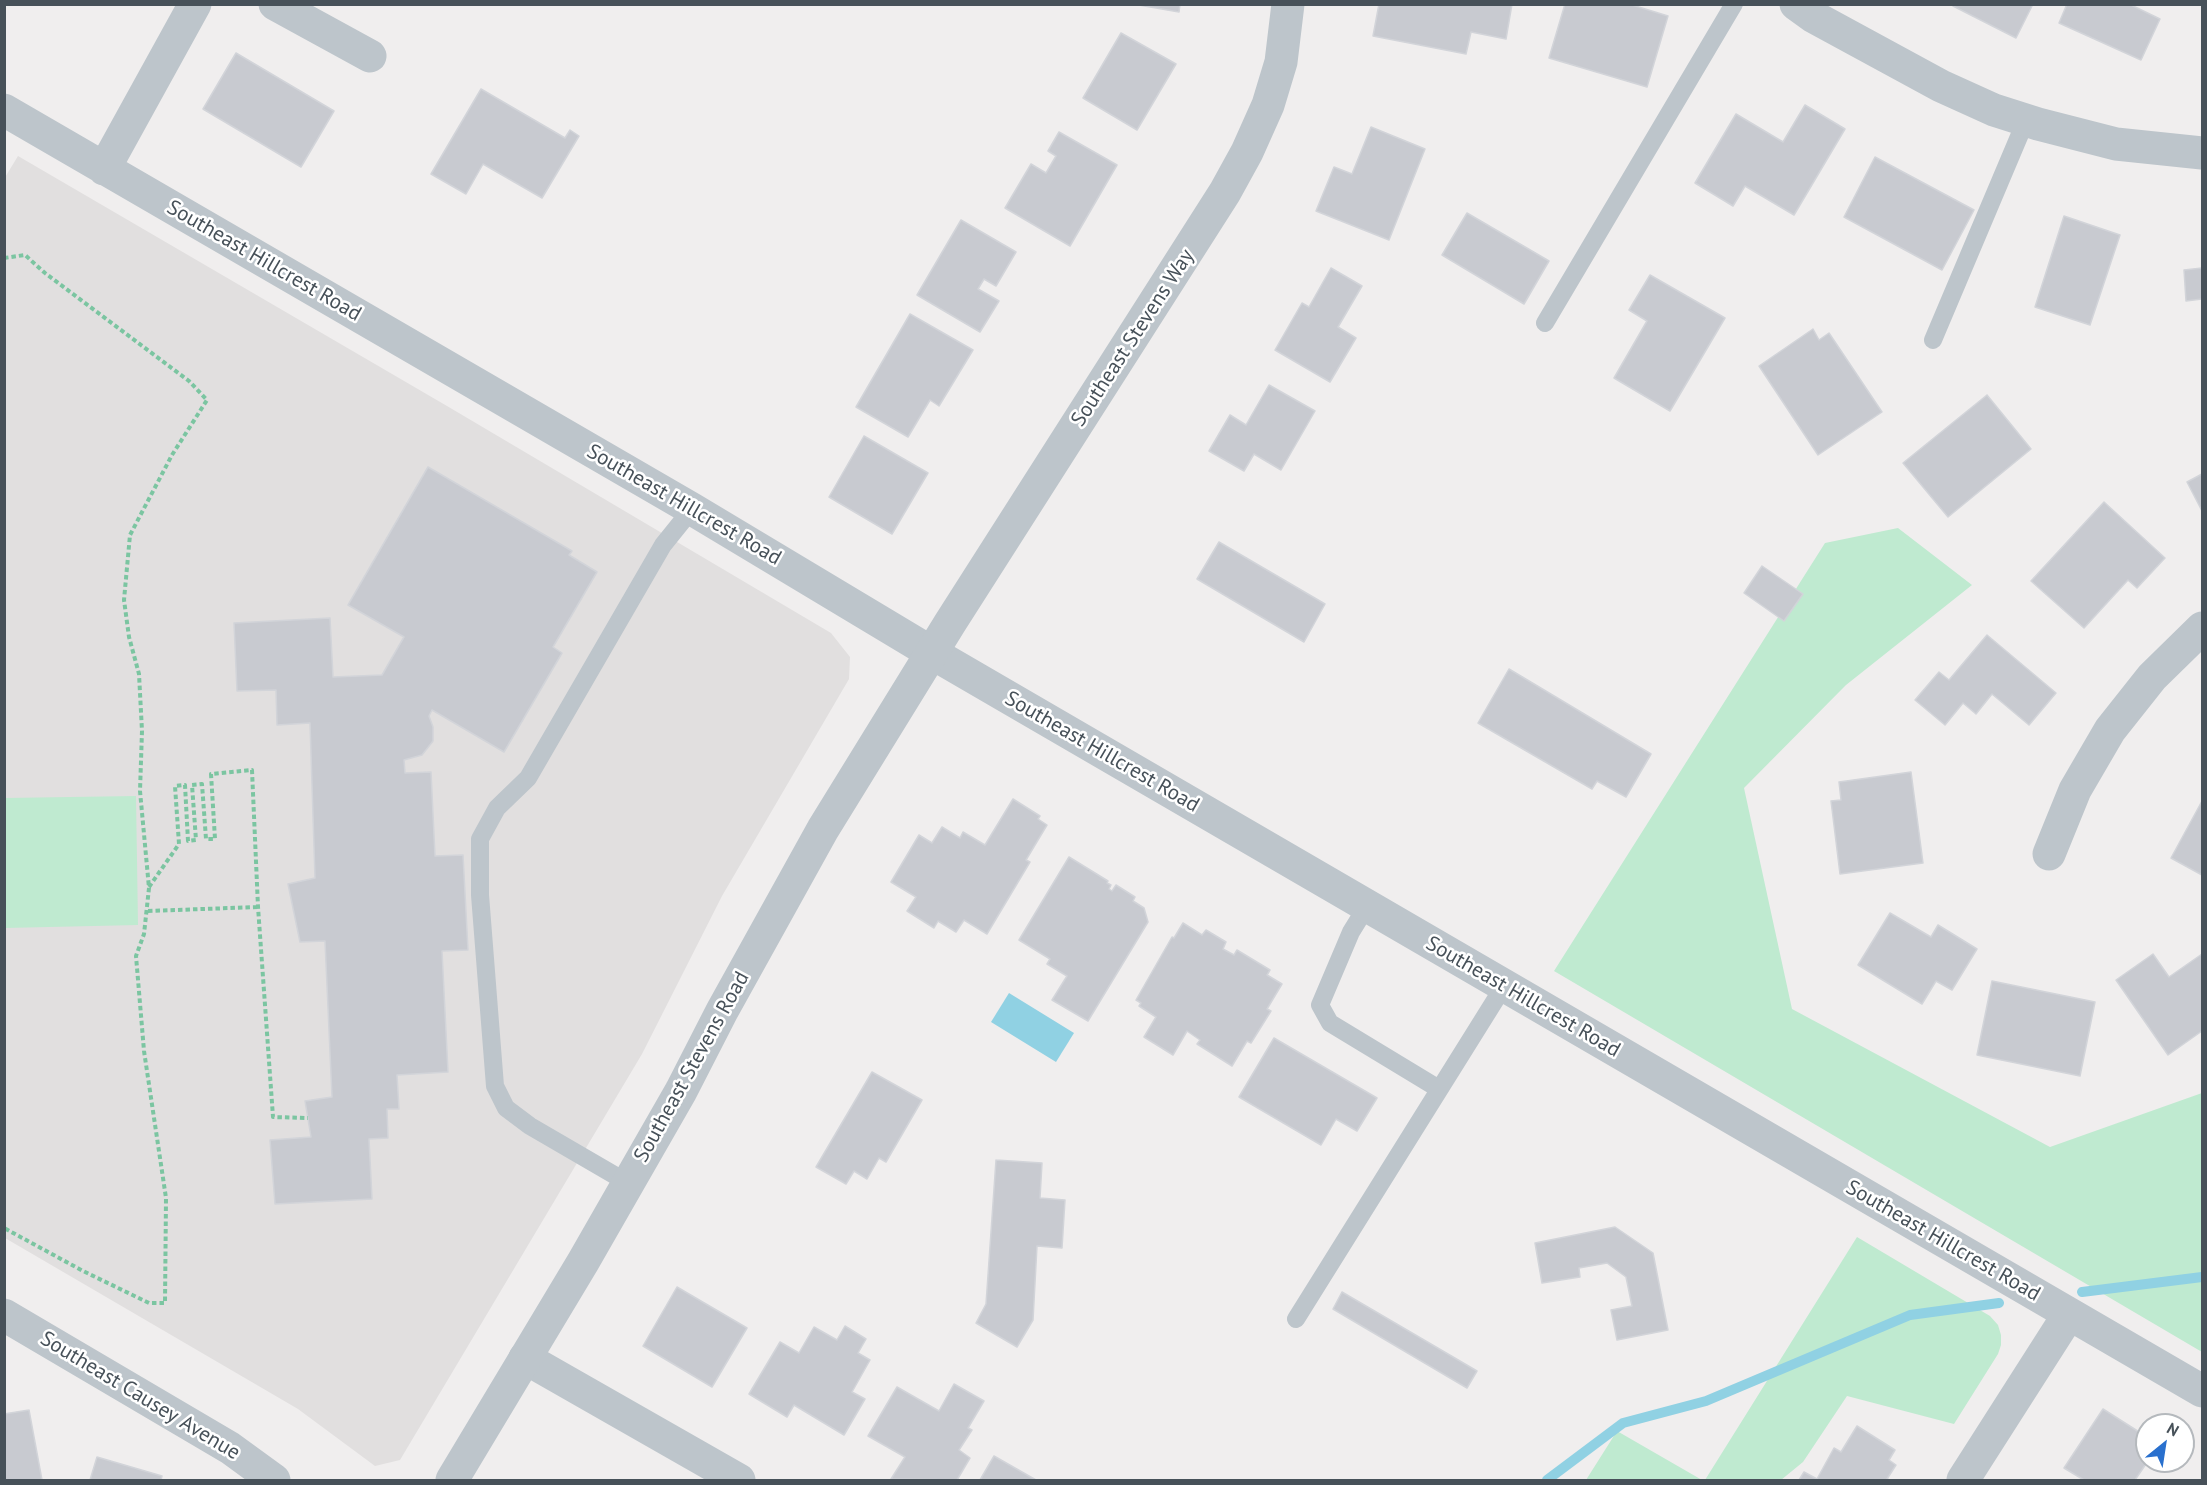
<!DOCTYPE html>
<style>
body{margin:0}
#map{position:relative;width:2207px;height:1485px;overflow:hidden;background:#f0eeee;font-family:"PT Sans",sans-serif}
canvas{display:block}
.frame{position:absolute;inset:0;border:6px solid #475159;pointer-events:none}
.north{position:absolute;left:2135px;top:1413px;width:60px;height:60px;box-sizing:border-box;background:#fff;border:2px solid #b5b9bd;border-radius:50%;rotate:30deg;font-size:16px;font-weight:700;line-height:24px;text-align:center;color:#475159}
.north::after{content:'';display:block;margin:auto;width:21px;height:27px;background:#2970ce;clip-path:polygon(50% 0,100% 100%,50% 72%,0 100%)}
</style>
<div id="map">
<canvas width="2207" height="1485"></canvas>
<div class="frame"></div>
<div class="north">N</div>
</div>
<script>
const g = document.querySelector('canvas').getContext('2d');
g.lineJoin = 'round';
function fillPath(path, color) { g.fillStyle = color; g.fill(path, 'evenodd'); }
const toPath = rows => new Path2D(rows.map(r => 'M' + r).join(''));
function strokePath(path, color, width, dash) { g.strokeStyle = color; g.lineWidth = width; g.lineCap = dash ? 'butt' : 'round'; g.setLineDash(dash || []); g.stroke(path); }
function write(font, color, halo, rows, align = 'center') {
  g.font = font + ' "PT Sans",sans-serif'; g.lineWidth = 5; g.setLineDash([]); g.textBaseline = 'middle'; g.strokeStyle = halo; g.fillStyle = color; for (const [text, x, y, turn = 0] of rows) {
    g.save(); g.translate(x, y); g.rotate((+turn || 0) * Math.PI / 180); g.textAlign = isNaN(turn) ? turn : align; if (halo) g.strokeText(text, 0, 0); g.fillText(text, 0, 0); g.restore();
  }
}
fillPath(toPath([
 [18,156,447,406,831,633,850,657,849,679,722,896,642,1054,400,1460,375,1466,298,1409,5,1238,4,179]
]), '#e1dfdf');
fillPath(toPath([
 [1898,528,1972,585,1846,685,1744,788,1792,1009,2050,1147,2202,1093,2202,1352,1554,971,1825,543],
 [136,796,138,925,5,928,5,798],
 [1857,1237,1990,1316,1998,1325,2001,1335,2001,1345,1998,1354,1954,1424,1847,1396,1803,1462,1781,1480,1705,1480],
 [1617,1431,1702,1480,1586,1480]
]), '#bfead0');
fillPath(toPath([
 [1009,993,1074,1033,1056,1062,991,1022]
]), '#90d1e3');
strokePath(toPath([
 [2082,1292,2202,1277],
 [1547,1480,1623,1423,1706,1401,1910,1315,1999,1303]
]), '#90d1e3', 10);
const building = toPath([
 [1133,4,1180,4,1179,12,1133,4],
 [1379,4,1512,4,1506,39,1471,32,1466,54,1373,36,1379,4],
 [1565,4,1629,4,1668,16,1647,87,1549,58,1565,4],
 [1954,4,2033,4,2016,38,1953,6,1954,4],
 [2067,4,2129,4,2160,19,2141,60,2059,23,2067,4],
 [1121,33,1176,64,1137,130,1083,98,1121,33],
 [236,53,334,111,301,167,203,109,236,53],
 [481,89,565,138,570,130,579,136,542,198,483,164,466,194,431,174,481,89],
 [1805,105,1845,129,1794,215,1745,186,1733,206,1695,183,1736,114,1783,142,1805,105],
 [1371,127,1425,149,1389,240,1316,211,1334,167,1352,174,1371,127],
 [1059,132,1117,165,1070,246,1005,208,1031,164,1046,173,1056,156,1048,151,1059,132],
 [1875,157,1974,210,1942,270,1844,217,1875,157],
 [1467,213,1549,261,1524,304,1442,255,1467,213],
 [2064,216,2120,235,2090,325,2035,307,2064,216],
 [961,220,1016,252,996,286,984,279,978,289,999,301,980,332,917,295,961,220],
 [1331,268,1362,286,1338,327,1356,338,1330,382,1275,350,1302,303,1309,307,1331,268],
 [2202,268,2202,299,2186,301,2184,270,2202,268],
 [1650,275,1725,318,1670,411,1614,378,1647,321,1629,310,1650,275],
 [910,314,973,350,939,406,930,400,908,437,856,407,910,314],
 [1813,329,1819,340,1829,333,1882,412,1818,455,1759,366,1813,329],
 [1269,385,1315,411,1281,470,1254,454,1244,471,1209,451,1230,415,1246,425,1269,385],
 [1987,395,2031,449,1948,517,1903,463,1987,395],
 [864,436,928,473,892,534,829,497,864,436],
 [428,467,572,551,569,555,597,572,553,647,562,653,504,752,432,710,429,716,433,727,433,741,422,755,404,760,405,773,431,772,435,856,463,855,468,950,442,951,448,1072,397,1075,399,1109,387,1109,388,1138,369,1139,372,1199,275,1204,270,1140,311,1137,305,1101,332,1097,325,941,300,942,288,884,315,878,310,723,277,725,276,690,237,691,234,623,330,618,333,677,382,675,404,637,348,605,428,467],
 [2202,474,2202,511,2187,482,2202,474],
 [2104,502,2165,558,2137,588,2128,580,2084,628,2031,581,2104,502],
 [1219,542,1325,604,1304,642,1197,579,1219,542],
 [1762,566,1803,594,1784,621,1744,593,1762,566],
 [1987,635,2056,693,2029,725,1992,694,1976,714,1963,703,1945,725,1915,700,1939,672,1949,680,1987,635],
 [1509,669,1651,754,1626,797,1597,781,1592,789,1478,723,1509,669],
 [1911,772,1923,863,1840,874,1831,801,1841,800,1839,782,1911,772],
 [1013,799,1040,816,1038,819,1047,825,1026,860,1030,862,987,934,964,920,956,932,938,921,934,928,907,911,916,897,891,882,919,835,932,843,942,827,960,838,963,832,985,845,1013,799],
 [2202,801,2202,875,2171,858,2202,801],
 [1069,857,1108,881,1107,883,1111,885,1109,889,1112,891,1116,885,1135,897,1133,901,1144,908,1148,922,1088,1021,1052,1000,1067,976,1047,964,1050,959,1019,940,1069,857],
 [1890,913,1931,937,1938,925,1977,949,1952,990,1936,981,1922,1004,1858,965,1890,913],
 [1183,923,1202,935,1206,930,1226,942,1223,949,1234,955,1237,950,1270,970,1267,975,1282,984,1267,1009,1271,1011,1251,1043,1247,1041,1232,1066,1197,1044,1200,1040,1187,1031,1173,1055,1144,1037,1156,1017,1139,1006,1141,1003,1136,1000,1172,937,1174,938,1183,923],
 [2153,954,2169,977,2202,954,2202,1031,2168,1055,2116,980,2153,954],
 [1992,981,2095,1002,2080,1076,1977,1055,1992,981],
 [1274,1038,1377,1098,1357,1131,1336,1119,1321,1145,1239,1097,1274,1038],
 [872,1072,922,1100,886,1162,879,1158,867,1179,854,1171,846,1184,816,1167,872,1072],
 [996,1160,1042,1163,1040,1198,1065,1200,1062,1248,1037,1246,1033,1320,1017,1347,976,1323,986,1304,996,1160],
 [1615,1227,1653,1253,1668,1330,1617,1340,1611,1310,1632,1306,1626,1277,1607,1263,1579,1268,1580,1277,1542,1283,1535,1243,1615,1227],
 [677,1287,747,1328,712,1387,643,1346,677,1287],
 [1342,1292,1477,1371,1467,1388,1333,1309,1342,1292],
 [845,1326,866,1339,858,1353,870,1360,852,1392,865,1399,844,1435,794,1405,787,1417,749,1394,780,1342,799,1353,814,1327,837,1340,845,1326],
 [954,1384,984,1401,968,1428,972,1430,959,1450,970,1458,957,1480,891,1479,905,1457,868,1436,897,1387,939,1411,954,1384],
 [2103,1409,2147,1437,2148,1461,2135,1480,2084,1480,2064,1468,2103,1409],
 [29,1410,42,1480,4,1480,4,1414,29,1410],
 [1857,1426,1895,1450,1889,1460,1896,1465,1887,1479,1890,1480,1799,1480,1804,1472,1817,1479,1834,1448,1841,1452,1857,1426],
 [994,1456,1036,1480,980,1480,994,1456],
 [97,1457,162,1476,161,1480,90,1480,97,1457]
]);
fillPath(building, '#c8cad0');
strokePath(building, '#d2d4d9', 1.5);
strokePath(toPath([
 [4,258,25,255,45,273,189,381,207,400,172,455,130,535,124,600,129,637,139,674,142,731,140,791,149,888,144,934,136,956,144,1051,166,1198,165,1303,149,1303,83,1271,4,1228],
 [149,887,179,844,175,786,185,785,188,841,196,840,192,785,202,784,206,839,215,839,211,774,252,770,258,907,273,1117,308,1118],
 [148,911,258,907]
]), '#7bc5a1', 4, [4.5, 3]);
strokePath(toPath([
 [1545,323,1734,4],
 [1933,340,2026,120],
 [1367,906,1351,932,1320,1005,1330,1023,1439,1089],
 [628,1183,530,1126,506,1108,495,1086,480,895,480,839,497,808,528,778,663,545,692,509],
 [1296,1319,1504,986]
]), '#bdc5cb', 18);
strokePath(toPath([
 [275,4,370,56],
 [1796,4,1814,17,1941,86,1994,110,2038,124,2116,144,2202,153],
 [4,110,692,509,932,653,2202,1391],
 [104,169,195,4],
 [2049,854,2075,790,2110,730,2152,677,2202,628],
 [525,1358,739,1480],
 [1963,1480,2069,1314]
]), '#bdc5cb', 33);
strokePath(toPath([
 [4,1315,230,1448,274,1480],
 [452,1480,583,1262,681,1091,722,1011,823,829,950,623,1225,192,1247,152,1268,105,1281,62,1288,4]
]), '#bdc5cb', 33);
write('21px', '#475159', '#fff', [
 ["Southeast Hillcrest Road",264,261,30],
 ["Southeast Stevens Way",1133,338,-57],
 ["Southeast Hillcrest Road",684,505,30],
 ["Southeast Hillcrest Road",1102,752,30],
 ["Southeast Hillcrest Road",1523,997,30],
 ["Southeast Stevens Road",692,1067,-61],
 ["Southeast Hillcrest Road",1943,1241,30],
 ["Southeast Causey Avenue",140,1396,31]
]);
</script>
